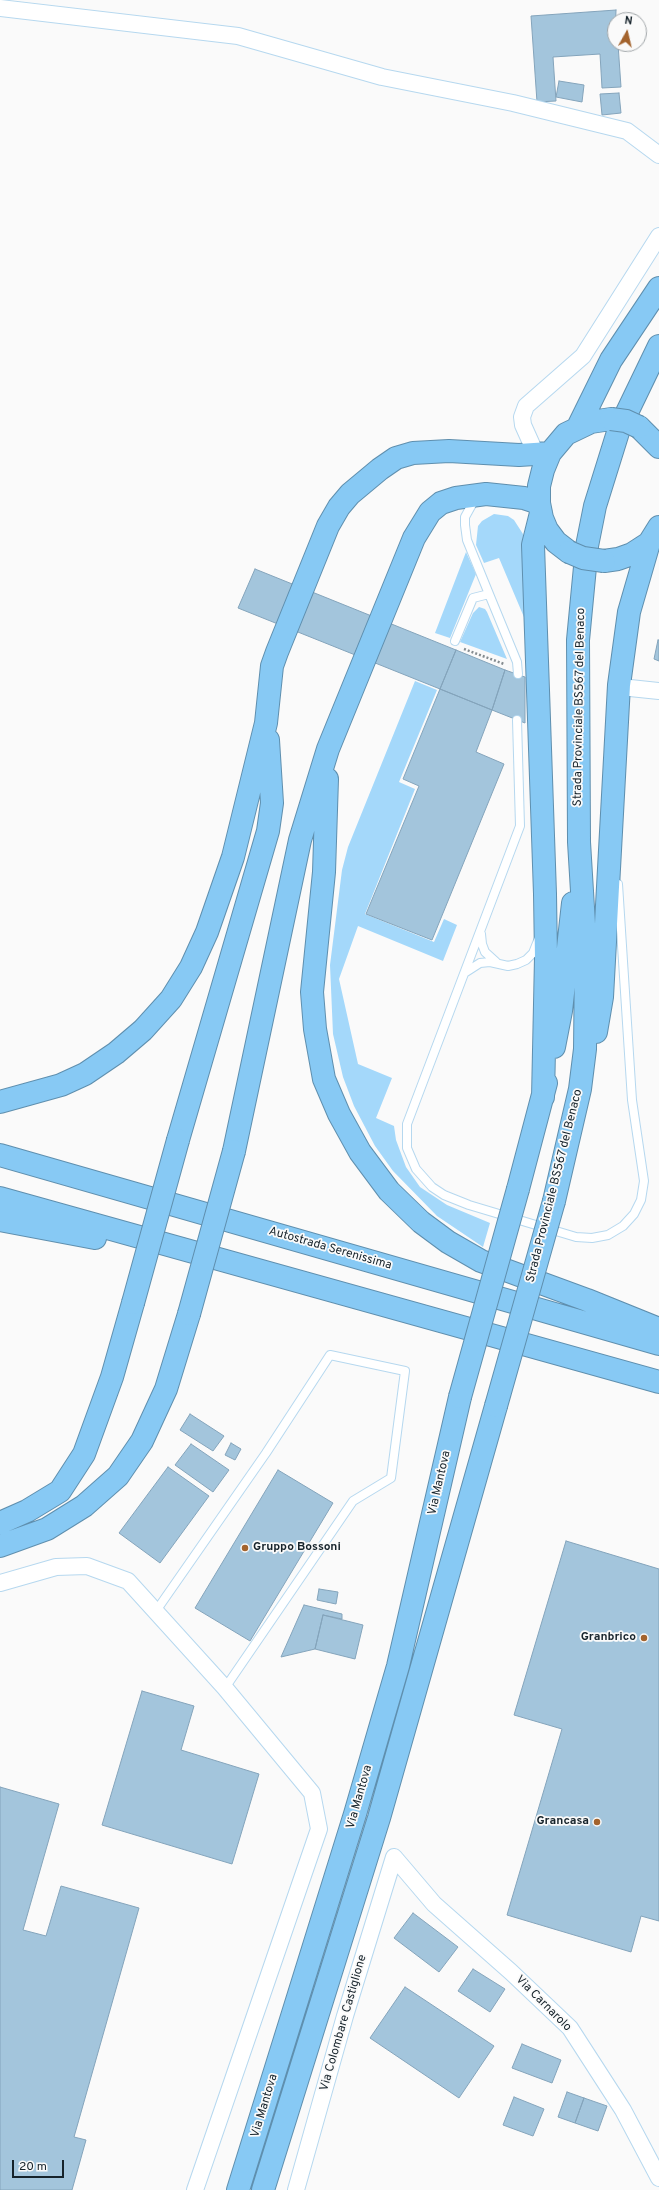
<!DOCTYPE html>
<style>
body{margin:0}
#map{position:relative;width:659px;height:2190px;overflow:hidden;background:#fafafa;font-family:Overpass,sans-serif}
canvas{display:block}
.north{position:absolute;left:607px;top:12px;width:40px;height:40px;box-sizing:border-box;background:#fafafa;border:1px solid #9fa4a7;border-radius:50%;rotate:8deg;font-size:11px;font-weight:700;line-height:16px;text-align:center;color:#16232b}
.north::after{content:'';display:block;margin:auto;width:14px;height:18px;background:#a3632d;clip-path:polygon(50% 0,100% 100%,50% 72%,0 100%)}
.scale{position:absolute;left:12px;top:2160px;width:52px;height:18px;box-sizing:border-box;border:2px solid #16232b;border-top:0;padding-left:5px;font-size:12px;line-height:14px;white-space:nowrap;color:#16232b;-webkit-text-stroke:3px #fafafa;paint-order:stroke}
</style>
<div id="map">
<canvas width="659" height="2190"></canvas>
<div class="north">N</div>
<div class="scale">20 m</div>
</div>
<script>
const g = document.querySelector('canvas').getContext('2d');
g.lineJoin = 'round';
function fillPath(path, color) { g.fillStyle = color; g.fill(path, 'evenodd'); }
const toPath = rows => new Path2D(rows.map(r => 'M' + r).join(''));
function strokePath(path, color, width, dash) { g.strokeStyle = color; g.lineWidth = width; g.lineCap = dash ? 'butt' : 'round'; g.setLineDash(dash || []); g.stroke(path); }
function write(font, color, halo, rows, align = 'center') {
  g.font = font + ' Overpass,sans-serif'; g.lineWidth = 3.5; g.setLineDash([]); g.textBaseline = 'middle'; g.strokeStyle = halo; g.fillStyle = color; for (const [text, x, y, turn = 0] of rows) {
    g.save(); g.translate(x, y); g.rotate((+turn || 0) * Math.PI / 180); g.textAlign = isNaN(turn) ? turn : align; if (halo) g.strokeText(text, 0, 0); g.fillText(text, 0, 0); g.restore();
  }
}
fillPath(toPath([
 [494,514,508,516,514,520,523,534,526,546,529,629,499,558,484,563,476,545,478,526,482,521],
 [466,552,476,574,450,638,435,633],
 [479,607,485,609,487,612,507,659,460,642,473,613],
 [415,681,437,690,399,782,415,789,365,914,434,942,444,919,457,925,443,961,358,926,339,979,358,1064,392,1078,376,1118,394,1126,396,1140,406,1167,420,1187,447,1205,490,1223,483,1247,437,1216,393,1171,375,1146,354,1106,343,1077,333,1034,330,965,342,870,348,847]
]), '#a4d8fa');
const building = toPath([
 [616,10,615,44,618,44,621,87,602,88,600,54,553,57,556,101,537,102,531,16,616,10],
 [559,81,584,85,582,102,556,97,559,81],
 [619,93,621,113,602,115,600,94,619,93],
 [255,569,456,650,440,689,238,608,255,569],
 [658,640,659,640,659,661,654,659,658,640],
 [456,650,505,670,492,710,440,689,456,650],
 [505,670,525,677,525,723,492,710,505,670],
 [440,689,492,710,476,752,504,764,432,940,366,914,419,786,403,779,440,689],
 [190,1414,224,1436,213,1451,180,1430,190,1414],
 [231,1443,241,1449,235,1460,225,1455,231,1443],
 [191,1444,229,1470,213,1492,175,1465,191,1444],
 [168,1467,209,1496,160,1563,119,1533,168,1467],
 [278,1470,333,1503,250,1641,195,1608,278,1470],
 [566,1541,659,1569,659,1921,641,1916,631,1952,507,1915,562,1729,514,1715,566,1541],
 [319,1589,338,1592,336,1604,317,1600,319,1589],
 [304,1605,342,1614,342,1619,323,1615,315,1649,281,1657,304,1605],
 [323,1615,363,1625,355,1659,315,1649,323,1615],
 [142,1691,194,1706,181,1750,259,1774,232,1864,102,1825,142,1691],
 [0,1787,59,1804,23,1930,46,1936,61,1886,139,1908,74,2137,86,2140,72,2190,0,2190,0,1787],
 [413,1913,458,1947,439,1972,394,1938,413,1913],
 [473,1969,505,1989,490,2012,458,1991,473,1969],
 [405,1987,494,2046,459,2098,370,2038,405,1987],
 [522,2044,561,2060,552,2083,512,2068,522,2044],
 [567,2092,584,2098,575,2123,558,2117,567,2092],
 [514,2097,544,2109,533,2136,503,2125,514,2097],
 [584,2098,607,2106,598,2131,575,2123,584,2098]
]);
fillPath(building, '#a3c5dc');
strokePath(building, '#84a4bb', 1);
const lane = toPath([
 [475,499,465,517,465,525,467,540,489,594],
 [455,641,473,598,489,594,517,662,518,674],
 [517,720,520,826,407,1124,407,1148,416,1169,432,1187,444,1195,469,1205,576,1237,592,1238,608,1235,623,1226,634,1214,641,1200,644,1181,632,1100,618,884],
 [481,934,482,944,485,952,496,962],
 [466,972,480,963,490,962,508,966,517,964,526,960,533,953,539,938],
 [156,1611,266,1453,330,1355,405,1371,391,1478,353,1501,225,1688]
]);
const street = toPath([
 [0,8,238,36,382,77,513,103,627,131,659,155],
 [536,454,523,425,522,417,526,406,583,356,659,236],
 [619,685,630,688,659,691],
 [0,1583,56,1567,87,1566,128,1581,225,1688,312,1793,319,1829,195,2190],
 [394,1857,434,1904,511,1972,570,2028,623,2110,659,2178],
 [296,2190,345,2016,394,1857]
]);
const highway = toPath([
 [578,427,611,360,659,288],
 [639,427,659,447],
 [541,513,533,545,545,894,546,957,543,1097],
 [569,552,556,542,547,530,542,518,539,503,539,486,543,470,550,453,566,434,591,422,611,419],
 [604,561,618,559,632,554,649,543,659,527],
 [327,779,324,872,312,992,315,1029,324,1079,339,1114,360,1152,389,1191,421,1222,448,1242,481,1261,587,1300,659,1329],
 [596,1032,602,997,619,685,629,612,649,543],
 [554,1047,561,1011,573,903],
 [0,1102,61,1085,85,1074,116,1053,143,1030,171,999,191,967,207,932,233,857,266,723,272,666,277,652,328,526,339,507,350,494,380,469,396,458,413,453,449,451,519,455,550,453],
 [178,1140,268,831,272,803,268,740],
 [234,1151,300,840,328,749,414,538,430,512,441,503,456,498,486,494,524,498,539,503],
 [0,1155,659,1344],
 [518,1189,546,1083],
 [0,1198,659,1382],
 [554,1201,580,1089,585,1049,586,957,579,842,578,640,587,546,595,506,619,429,659,346],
 [0,1220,95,1238],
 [0,1523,27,1511,60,1491,84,1454,112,1377,133,1303],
 [0,1546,47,1529,84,1506,118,1476,142,1441,166,1389,189,1314],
 [238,2190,355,1814,398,1666,460,1397],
 [263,2190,379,1818,496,1406]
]);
strokePath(lane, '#b6d8ef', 10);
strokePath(street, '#b6d8ef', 18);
strokePath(highway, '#5f8fae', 24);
strokePath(toPath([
 [464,649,504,664]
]), '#858c90', 2.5, [2, 2]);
strokePath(lane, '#fff', 8);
strokePath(street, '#fff', 16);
strokePath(highway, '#87c9f4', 22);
const highwayBridge = toPath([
 [611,419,626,421,639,427],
 [569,552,583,558,604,561],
 [133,1303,178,1140],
 [189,1314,234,1151],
 [460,1397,518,1189],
 [496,1406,554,1201]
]);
strokePath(highwayBridge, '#5f8fae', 24, []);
strokePath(highwayBridge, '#87c9f4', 22);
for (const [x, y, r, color] of [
 [245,1548,4,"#a3632d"],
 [644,1638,4,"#a3632d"],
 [597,1822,4,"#a3632d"]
]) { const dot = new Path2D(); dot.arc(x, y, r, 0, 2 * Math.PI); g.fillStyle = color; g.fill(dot); strokePath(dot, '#fafafa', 1.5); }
write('12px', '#16232b', '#fafafa', [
 ["Strada Provinciale BS567 del Benaco",580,707,-89],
 ["Strada Provinciale BS567 del Benaco",555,1186,-76],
 ["Autostrada Serenissima",330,1249,16],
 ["Via Mantova",440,1483,-77],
 ["Via Mantova",360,1797,-74],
 ["Via Carnarolo",543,2004,45],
 ["Via Colombare Castiglione",344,2023,-74],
 ["Via Mantova",265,2106,-73]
]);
write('bold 12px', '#16232b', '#fafafa', [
 ["Gruppo Bossoni",253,1548,"left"],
 ["Granbrico",636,1638],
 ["Grancasa",589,1822]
], 'right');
</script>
